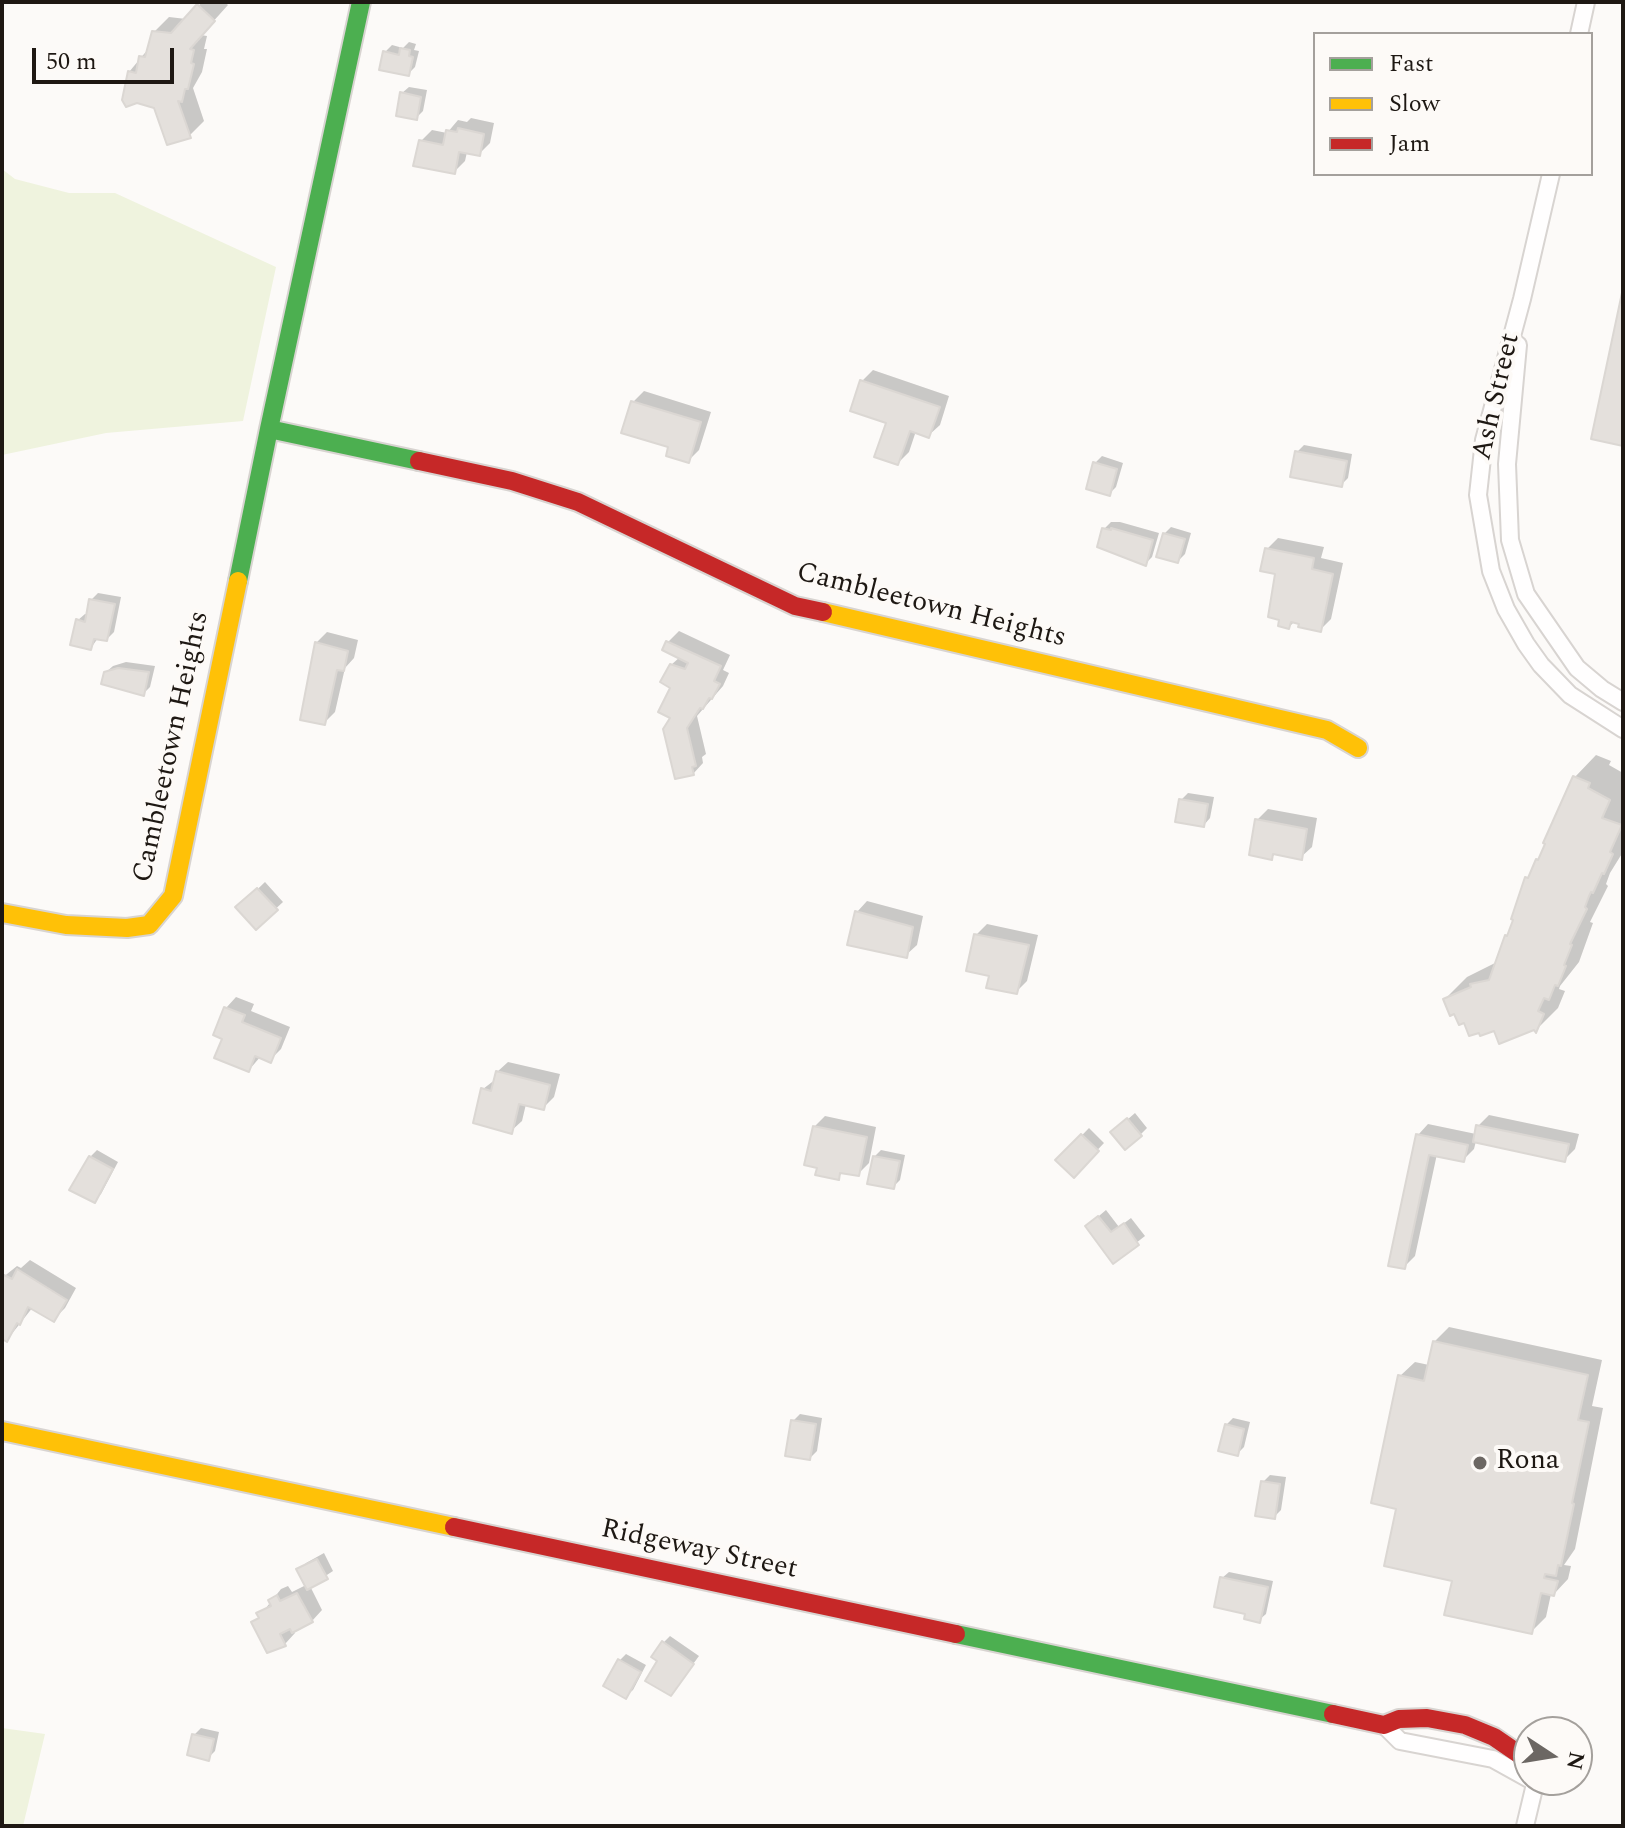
<!DOCTYPE html>
<style>
body{margin:0}
#map{position:relative;width:1625px;height:1828px;overflow:hidden;background:#fcfaf8;font-family:Spectral,serif}
canvas{display:block}
.frame{position:absolute;inset:0;border:4px solid #1e1813;pointer-events:none}
.legend{position:absolute;left:1313px;top:32px;width:280px;height:144px;box-sizing:border-box;background:#fdfaf7;border:2px solid #a4a09c;margin:0;padding:10px 14px;list-style:none;font-size:24px;color:#1e1813}
.legend li{display:flex;align-items:center;gap:16px;height:40px}
.legend b{width:40px;border:2px solid #a4a09c}
.north{position:absolute;left:1513px;top:1716px;width:80px;height:80px;box-sizing:border-box;background:#fdfaf7;border:2px solid #a4a09c;border-radius:50%;rotate:102deg;font-size:22px;font-weight:700;line-height:32px;text-align:center;color:#1e1813}
.north::after{content:'';display:block;margin:auto;width:28px;height:36px;background:#6c6763;clip-path:polygon(50% 0,100% 100%,50% 72%,0 100%)}
.scale{position:absolute;left:32px;top:48px;width:142px;height:36px;box-sizing:border-box;border:4px solid #1e1813;border-top:0;padding-left:10px;font-size:24px;line-height:28px;white-space:nowrap;color:#1e1813;-webkit-text-stroke:6px #fdfaf7;paint-order:stroke}
</style>
<div id="map">
<canvas width="1625" height="1828"></canvas>
<div class="frame"></div>
<ul class="legend">
<li><b style="height:10px;background:#4caf50"></b>Fast</li>
<li><b style="height:10px;background:#ffc107"></b>Slow</li>
<li><b style="height:10px;background:#c62828"></b>Jam</li>
</ul>
<div class="north">N</div>
<div class="scale">50 m</div>
</div>
<script>
const g = document.querySelector('canvas').getContext('2d');
g.lineJoin = 'round';
function fillPath(path, color) { g.fillStyle = color; g.fill(path, 'evenodd'); }
const toPath = rows => new Path2D(rows.map(r => 'M' + r).join(''));
function strokePath(path, color, width, dash) { g.strokeStyle = color; g.lineWidth = width; g.lineCap = dash ? 'butt' : 'round'; g.setLineDash(dash || []); g.stroke(path); }
function write(font, color, halo, rows, align = 'center') {
  g.font = font + ' Spectral,serif'; g.lineWidth = 8; g.setLineDash([]); g.textBaseline = 'middle'; g.strokeStyle = halo; g.fillStyle = color; for (const [text, x, y, turn = 0] of rows) {
    g.save(); g.translate(x, y); g.rotate((+turn || 0) * Math.PI / 180); g.textAlign = isNaN(turn) ? turn : align; if (halo) g.strokeText(text, 0, 0); g.fillText(text, 0, 0); g.restore();
  }
}
fillPath(toPath([
 [2,169,15,179,69,193,115,193,276,267,243,421,106,433,2,455],
 [2,1728,45,1734,23,1826,2,1826]
]), '#eff3de');
fillPath(toPath([
 [202,2,225,2,228,5,201,35,207,36,204,49,207,49,202,72,193,88,204,121,189,136,156,106,129,72,149,48,154,32,169,17,186,19],
 [409,42,416,44,414,50,419,51,415,67,408,74,385,52,392,45,403,48],
 [409,87,427,90,423,111,416,118,402,93],
 [471,118,494,123,490,143,479,154,467,152,465,161,454,172,421,141,432,130,447,133,458,120,467,122],
 [873,370,949,396,940,425,929,435,916,431,909,452,898,463,888,422,862,381],
 [644,391,711,412,699,450,688,461,671,446,633,402],
 [1304,445,1352,454,1348,478,1341,485,1297,452],
 [1102,456,1123,463,1116,487,1109,494,1095,463],
 [1111,522,1120,522,1159,533,1152,557,1145,564,1104,529],
 [1171,527,1191,533,1185,554,1178,561,1164,534],
 [1278,538,1324,547,1321,558,1343,563,1331,619,1320,630,1295,621,1289,627,1277,573,1267,549],
 [98,593,121,597,114,632,107,639,98,638,91,648,78,620,85,614,88,614,91,600],
 [679,631,730,655,723,670,729,673,723,686,697,716,706,754,702,757,703,763,693,774,672,717,671,665,680,657,668,642],
 [327,632,358,640,354,658,345,668,335,712,324,723,316,643],
 [126,662,155,666,150,687,143,694,105,673,113,666],
 [1596,755,1611,761,1609,765,1623,773,1623,852,1610,873,1606,884,1608,886,1590,922,1593,923,1579,962,1560,986,1559,989,1565,991,1558,1008,1536,1030,1480,1030,1465,1020,1445,999,1467,977,1497,962,1506,936,1511,931,1527,878,1542,856,1574,778],
 [1188,793,1214,797,1210,818,1204,825,1181,800],
 [1268,809,1317,818,1312,847,1301,857,1276,853,1271,858,1257,820],
 [265,882,283,902,256,927,238,908],
 [867,901,923,916,917,945,906,955,857,912],
 [987,924,1038,935,1027,981,1016,992,991,975,976,935],
 [236,997,254,1004,251,1011,290,1027,281,1049,270,1060,261,1056,249,1070,225,1037,215,1033,226,1008],
 [508,1062,560,1074,554,1097,543,1108,526,1104,522,1121,511,1131,483,1089,496,1079,497,1072],
 [1135,1113,1147,1128,1140,1135,1120,1126],
 [1489,1115,1579,1134,1575,1149,1565,1159,1476,1141,1474,1149,1463,1160,1437,1154,1415,1256,1404,1267,1418,1135,1428,1124,1476,1134,1478,1126],
 [825,1116,876,1127,869,1163,858,1174,844,1171,838,1177,814,1127],
 [1089,1128,1104,1143,1074,1175,1058,1160],
 [97,1150,118,1162,101,1194,94,1201,90,1157],
 [881,1150,905,1155,900,1180,893,1187,874,1157],
 [1106,1210,1119,1227,1131,1218,1145,1236,1113,1261,1087,1226],
 [30,1260,76,1288,65,1308,54,1319,33,1307,7,1340,2,1337,2,1278,17,1266,21,1268],
 [1449,1327,1602,1360,1592,1406,1603,1408,1575,1549,1564,1565,1571,1566,1568,1579,1554,1594,1551,1594,1546,1617,1531,1632,1454,1579,1398,1507,1400,1376,1415,1362,1429,1365,1434,1342],
 [800,1414,822,1418,817,1451,810,1458,793,1421],
 [1233,1418,1250,1422,1244,1447,1237,1454,1226,1425],
 [1270,1475,1286,1477,1281,1510,1274,1517,1263,1482],
 [324,1553,333,1571,310,1586,322,1610,312,1621,294,1630,295,1633,285,1644,254,1623,281,1589,288,1586,292,1592,306,1585,299,1570,306,1563],
 [1229,1572,1273,1581,1266,1614,1259,1620,1222,1578],
 [670,1636,699,1656,671,1694,660,1661,663,1643],
 [626,1654,646,1665,633,1690,626,1696,619,1661],
 [201,1728,219,1732,215,1751,208,1758,194,1735]
]), '#0003');
const building = toPath([
 [197,4,215,21,190,49,194,50,191,63,194,64,188,89,185,89,182,102,178,101,191,138,167,145,154,108,137,103,126,107,122,100,128,71,136,73,139,56,145,57,152,31,171,33,197,4],
 [400,48,410,50,409,56,413,57,409,76,379,70,383,51,399,55,400,48],
 [400,92,421,97,417,120,396,116,400,92],
 [458,128,484,134,480,156,459,152,455,174,413,166,419,140,443,145,446,130,457,132,458,128],
 [1623,288,1623,446,1591,439,1623,288],
 [860,380,940,407,929,438,910,431,898,465,874,457,886,423,850,411,860,380],
 [631,401,701,422,689,463,666,456,668,447,621,433,631,401],
 [1295,451,1347,461,1342,487,1290,477,1295,451],
 [1093,462,1117,469,1110,496,1086,489,1093,462],
 [1102,528,1111,530,1111,528,1153,540,1146,566,1097,547,1102,528],
 [1163,533,1185,539,1178,563,1156,557,1163,533],
 [1265,548,1314,558,1312,569,1333,574,1321,632,1298,627,1299,624,1291,622,1289,629,1278,626,1279,620,1268,617,1275,574,1260,571,1265,548],
 [89,599,115,604,107,641,94,639,91,650,70,645,76,619,85,622,89,599],
 [666,641,721,666,714,681,720,684,712,699,709,698,703,709,700,708,687,728,696,766,692,767,694,775,675,779,663,729,670,718,658,712,670,688,660,682,670,664,685,669,688,663,662,650,666,641],
 [315,642,348,651,344,671,337,670,325,725,300,720,315,642],
 [118,668,149,672,144,696,101,684,104,672,118,668],
 [1573,776,1590,783,1588,788,1610,800,1602,818,1622,825,1610,852,1613,854,1604,874,1602,873,1593,893,1591,892,1589,896,1585,907,1587,909,1570,944,1572,945,1564,965,1566,966,1558,986,1555,985,1549,1000,1544,998,1538,1011,1544,1014,1536,1033,1534,1030,1499,1044,1494,1031,1480,1036,1479,1033,1469,1036,1464,1023,1459,1025,1454,1014,1450,1016,1443,999,1471,987,1470,984,1489,980,1505,935,1507,936,1513,920,1511,919,1525,877,1528,878,1536,859,1538,860,1545,844,1543,843,1573,776],
 [1179,799,1208,804,1204,827,1175,822,1179,799],
 [1255,819,1307,829,1302,860,1273,854,1272,860,1249,855,1255,819],
 [257,888,278,910,256,930,235,907,257,888],
 [855,911,913,927,907,958,847,945,855,911],
 [974,934,1029,945,1017,994,986,988,989,976,966,971,974,934],
 [224,1007,245,1015,242,1022,281,1038,271,1063,255,1056,249,1072,214,1058,222,1039,213,1035,224,1007],
 [496,1071,550,1085,544,1110,519,1104,512,1134,473,1123,481,1088,491,1091,496,1071],
 [1127,1118,1142,1136,1125,1150,1110,1132,1127,1118],
 [1476,1125,1569,1144,1565,1162,1473,1142,1476,1125],
 [813,1126,867,1137,859,1176,840,1173,839,1180,815,1175,817,1168,804,1165,813,1126],
 [1081,1134,1099,1151,1074,1178,1055,1160,1081,1134],
 [1416,1134,1468,1145,1464,1162,1429,1155,1405,1269,1388,1266,1416,1134],
 [89,1156,113,1169,95,1203,69,1190,89,1156],
 [873,1156,900,1161,894,1189,867,1184,873,1156],
 [1098,1216,1111,1232,1124,1223,1139,1245,1113,1264,1085,1226,1098,1216],
 [17,1269,67,1300,54,1322,28,1307,20,1325,17,1323,7,1342,2,1339,2,1280,4,1275,12,1279,17,1269],
 [1433,1341,1588,1375,1578,1420,1589,1422,1572,1503,1574,1504,1561,1566,1558,1565,1556,1576,1545,1574,1544,1578,1558,1581,1554,1596,1541,1593,1532,1634,1444,1615,1452,1581,1384,1566,1396,1509,1371,1503,1398,1375,1424,1381,1433,1341],
 [791,1420,816,1424,810,1460,785,1456,791,1420],
 [1225,1424,1244,1429,1238,1456,1218,1451,1225,1424],
 [1261,1481,1280,1484,1275,1519,1255,1516,1261,1481],
 [317,1559,328,1579,307,1590,296,1569,317,1559],
 [1220,1577,1268,1587,1260,1623,1244,1619,1245,1614,1214,1607,1220,1577],
 [297,1593,313,1622,292,1633,290,1629,280,1634,286,1646,267,1653,251,1622,259,1618,256,1613,271,1606,268,1600,277,1595,280,1601,297,1593],
 [662,1641,694,1664,671,1696,645,1681,657,1661,651,1657,662,1641],
 [618,1659,641,1672,626,1699,603,1686,618,1659],
 [192,1734,214,1739,209,1761,187,1755,192,1734]
]);
fillPath(building, '#e4e0dc');
strokePath(building, '#dbd7d3', 2);
const street = toPath([
 [1579,34,1586,2],
 [1551,174,1522,299,1484,440,1478,495,1491,571,1506,609,1526,644,1541,665,1570,695,1623,729],
 [1518,345,1507,464,1510,540,1526,594,1557,639,1577,668,1602,689,1623,702],
 [1384,1725,1400,1741,1493,1759,1529,1779],
 [1525,1826,1536,1780]
]);
const fast = toPath([
 [361,2,269,429,419,461],
 [238,581,269,429],
 [956,1634,1333,1714]
]);
const slow = toPath([
 [823,612,1327,730,1358,748],
 [2,913,66,925,127,928,149,925,173,896,238,581],
 [2,1431,454,1527]
]);
const jam = toPath([
 [419,461,512,481,578,502,795,606,823,612],
 [454,1527,956,1634],
 [1333,1714,1384,1725,1399,1719,1427,1718,1465,1725,1494,1737,1529,1761]
]);
strokePath(street, '#d8d4d1', 20);
strokePath(fast, '#d8d4d1', 22);
strokePath(slow, '#d8d4d1', 22);
strokePath(jam, '#d8d4d1', 22);
strokePath(street, '#fffefe', 16);
strokePath(fast, '#4caf50', 18);
strokePath(slow, '#ffc107', 18);
strokePath(jam, '#c62828', 18);
for (const [x, y, r, color] of [
 [1480,1463,8,"#6c6763"]
]) { const dot = new Path2D(); dot.arc(x, y, r, 0, 2 * Math.PI); g.fillStyle = color; g.fill(dot); strokePath(dot, '#fdfaf7', 3); }
write('28px', '#1e1813', '#fdfaf7', [
 ["Ash Street",1498,397,-77],
 ["Cambleetown Heights",931,607,14],
 ["Cambleetown Heights",173,747,-78],
 ["Ridgeway Street",699,1551,12]
]);
write('28px', '#1e1813', '#fdfaf7', [
 ["Rona",1496,1463]
], 'left');
</script>
